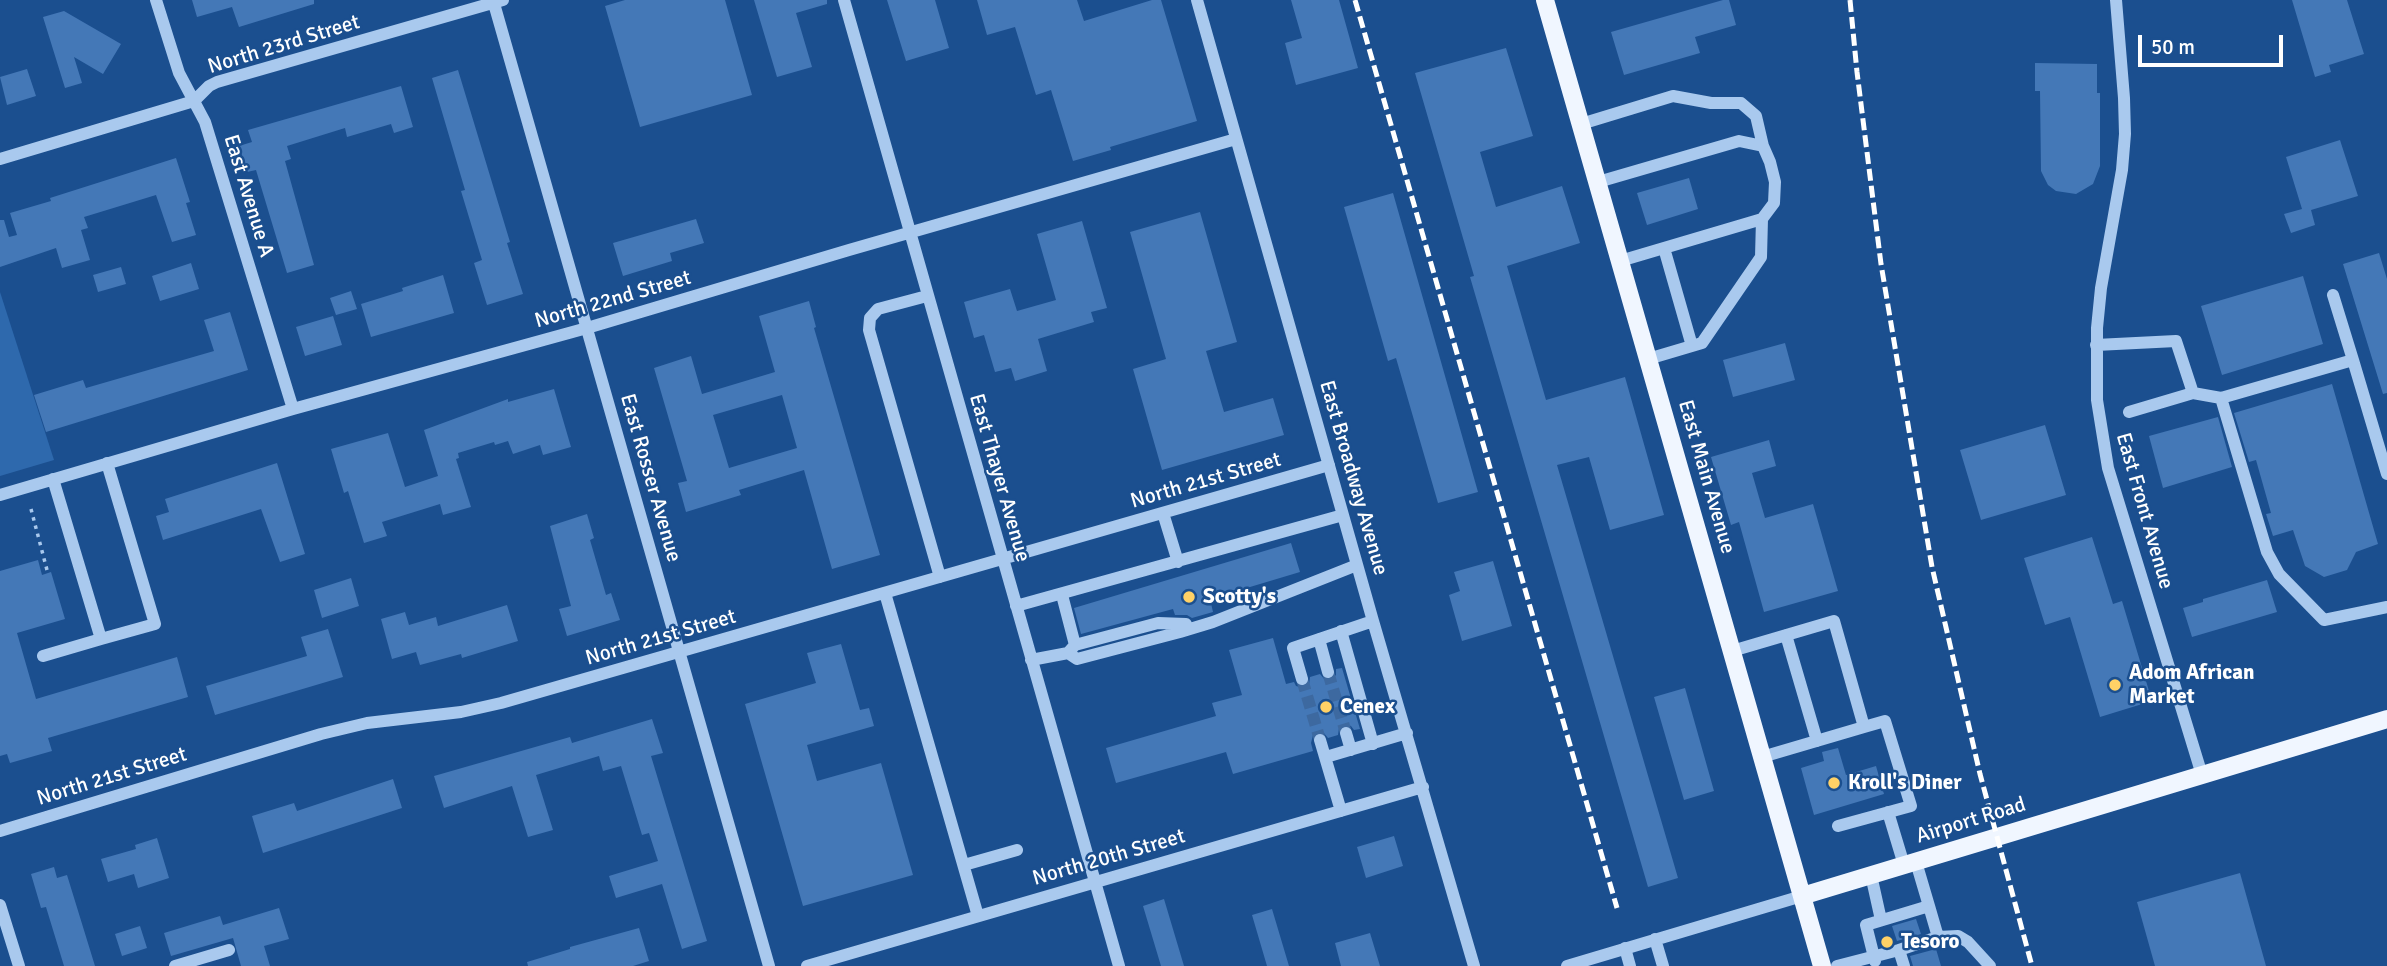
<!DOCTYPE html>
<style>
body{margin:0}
#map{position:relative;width:2387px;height:966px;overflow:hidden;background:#1b4f8f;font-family:Signika,sans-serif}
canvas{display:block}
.scale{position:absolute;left:2138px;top:35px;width:145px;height:32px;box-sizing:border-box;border:4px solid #fff;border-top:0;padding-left:9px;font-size:21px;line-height:24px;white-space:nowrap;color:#fff;-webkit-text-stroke:5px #1b4f8f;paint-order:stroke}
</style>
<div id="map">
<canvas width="2387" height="966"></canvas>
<div class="scale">50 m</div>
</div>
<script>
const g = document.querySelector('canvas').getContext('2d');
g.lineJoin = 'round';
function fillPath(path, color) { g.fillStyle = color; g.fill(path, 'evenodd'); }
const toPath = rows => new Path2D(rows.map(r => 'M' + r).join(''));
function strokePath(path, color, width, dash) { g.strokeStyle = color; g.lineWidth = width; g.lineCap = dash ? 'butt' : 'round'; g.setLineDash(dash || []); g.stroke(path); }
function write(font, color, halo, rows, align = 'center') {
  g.font = font + ' Signika,sans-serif'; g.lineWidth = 5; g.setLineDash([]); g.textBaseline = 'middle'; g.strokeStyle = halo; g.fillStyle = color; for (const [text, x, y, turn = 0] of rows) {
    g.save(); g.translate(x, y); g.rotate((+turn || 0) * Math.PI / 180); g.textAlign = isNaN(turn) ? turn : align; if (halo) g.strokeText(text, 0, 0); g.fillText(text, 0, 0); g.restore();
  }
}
fillPath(toPath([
 [0,292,54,460,0,476]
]), '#2e69ad');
fillPath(toPath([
 [192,0,314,0,314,4,239,27,232,7,197,17],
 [625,0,725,0,752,95,640,127,605,6],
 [754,0,827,0,827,4,796,13,812,67,777,77],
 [887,0,935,0,949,48,906,61],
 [977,0,1077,0,1084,21,1152,0,1161,0,1197,121,1110,147,1111,150,1073,161,1051,90,1036,95,1015,27,987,35],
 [1291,0,1339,0,1358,68,1296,85,1285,43,1302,38],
 [1723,0,1729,0,1736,25,1695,37,1700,53,1624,75,1611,32],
 [2292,0,2347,0,2364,54,2329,65,2331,72,2315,77],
 [64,11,121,44,103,74,74,57,82,83,65,88,43,17],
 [1506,48,1533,136,1480,152,1496,207,1562,186,1580,243,1507,266,1546,400,1625,377,1664,515,1610,530,1589,457,1557,465,1678,878,1648,887,1470,277,1474,276,1415,73],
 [2035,63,2097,64,2097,93,2100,93,2100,166,2093,184,2076,194,2056,191,2048,185,2041,171,2040,91,2035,91],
 [27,69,36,96,7,105,0,77],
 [458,70,510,242,507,243,523,294,487,305,474,263,482,260,461,191,465,190,432,78],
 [401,86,413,127,394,133,391,124,347,137,345,128,287,146,291,159,285,161,314,265,287,273,256,170,247,172,239,146,252,142,248,130],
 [2340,140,2358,196,2311,210,2315,225,2291,233,2284,214,2302,209,2286,157],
 [176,158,190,202,186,203,196,235,172,242,156,195,84,217,88,228,81,230,90,260,62,268,56,248,0,267,0,220,4,220,9,237,17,235,10,213,51,201,50,198],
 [1689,178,1698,209,1647,225,1637,193],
 [1393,193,1478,492,1438,503,1396,358,1388,361,1344,207],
 [1200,212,1237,342,1206,351,1224,412,1273,398,1284,435,1162,470,1133,369,1166,359,1130,232],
 [696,219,704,243,670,253,672,261,623,276,613,243],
 [1082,221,1107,308,1091,312,1094,322,1038,339,1047,371,1015,381,1011,368,995,372,984,335,974,338,964,302,1010,289,1017,311,1056,300,1037,234],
 [2379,253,2387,279,2387,393,2383,394,2343,264],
 [191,263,199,289,160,301,152,276],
 [121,267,126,284,98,292,93,275],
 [443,275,454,313,371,337,361,304,403,291,402,288],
 [2303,276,2323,344,2222,375,2201,306],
 [351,291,357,309,336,315,330,298],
 [809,301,816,327,814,328,880,555,832,569,804,470,739,490,741,495,686,512,678,483,687,481,654,368,691,356,702,394,775,372,759,316],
 [782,395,797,448,729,468,713,415],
 [230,312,248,370,46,432,34,395,83,380,86,388,214,351,204,320],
 [333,316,342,345,305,356,296,327],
 [1785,343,1795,380,1733,397,1723,360],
 [2332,384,2378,544,2356,552,2347,570,2324,577,2305,566,2293,530,2273,536,2266,514,2271,513,2256,460,2249,462,2234,413],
 [554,389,571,447,543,455,540,445,513,454,508,441,495,445,494,442,458,453,459,458,456,459,471,507,443,515,440,504,382,522,387,536,364,543,348,491,344,493,331,449,388,433,405,487,438,476,424,430,508,399,508,402],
 [2218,417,2232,467,2163,488,2149,436],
 [2045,425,2066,495,1981,520,1960,450],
 [1769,440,1776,466,1752,473,1765,518,1813,504,1838,591,1764,612,1739,522,1731,525,1711,457],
 [277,463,305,554,280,562,261,509,163,540,156,516,169,512,165,499],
 [587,514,594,538,590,540,606,595,611,593,620,620,567,636,559,609,571,606,550,526],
 [2092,537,2113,604,2122,601,2152,701,2100,717,2070,617,2045,625,2024,558],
 [1291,543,1300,572,1210,599,1213,612,1192,618,1187,615,1175,615,1173,609,1081,634,1074,608],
 [38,560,42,575,51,572,65,619,17,633,36,699,177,657,188,697,48,738,52,751,10,763,7,754,0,756,0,571],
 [1493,561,1512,626,1462,641,1449,595,1460,591,1454,572],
 [351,578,359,606,322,618,314,590],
 [2267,580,2277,612,2192,637,2183,608,2203,602,2203,599],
 [507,605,518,641,462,658,461,654,420,665,416,652,392,659,381,619,405,612,409,625,436,617,438,626],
 [328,629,343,677,215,715,206,686,307,656,301,637],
 [1273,638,1286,684,1294,682,1296,686,1304,688,1309,685,1310,677,1320,674,1325,680,1331,680,1336,675,1336,669,1342,668,1360,729,1354,730,1351,726,1344,724,1339,728,1338,735,1328,738,1323,732,1317,732,1313,735,1311,743,1313,751,1233,774,1226,752,1116,783,1106,748,1216,716,1212,703,1242,695,1229,650],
 [841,644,860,710,869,708,874,726,807,745,817,781,881,763,913,875,803,906,745,704,816,683,807,653],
 [1685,688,1714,791,1684,800,1654,697],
 [652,719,663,753,651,756,707,941,682,949,662,884,616,898,609,876,658,861,649,833,642,835,621,766,603,771,599,756,536,775,553,830,528,837,512,786,444,808,434,776,570,737,572,743],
 [1838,748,1846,775,1876,766,1884,794,1814,815,1801,768,1824,761,1822,752],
 [393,779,402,808,263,853,252,816,294,803,297,811],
 [1394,836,1403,866,1366,878,1357,847],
 [157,838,169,878,138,888,134,874,108,882,101,859,136,849,135,845],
 [54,867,57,878,67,875,95,966,64,966,46,907,41,908,31,874],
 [2240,873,2266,966,2155,966,2137,902],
 [1164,899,1184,966,1161,966,1143,906],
 [279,908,289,939,264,946,270,966,241,966,233,938,171,956,164,933,220,916,223,925],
 [1272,909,1289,966,1267,966,1252,915],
 [1916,919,1921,934,1897,941,1892,926],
 [140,926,147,948,122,956,115,934],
 [639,928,649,961,633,966,528,966,527,962,570,949,570,947],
 [1370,933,1380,966,1341,966,1335,943],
 [1936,949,1941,966,1913,966,1910,956]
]), '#4478b7');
strokePath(toPath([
 [1328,672,1346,733],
 [1302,679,1320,740]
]), '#3d69a0', 12, [12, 6]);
strokePath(toPath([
 [31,509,47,570]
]), '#a9c9ee', 3.5, [3.5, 5]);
strokePath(toPath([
 [156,0,179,73,205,122,293,409],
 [493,0,769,966],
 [844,0,1119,966],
 [1197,0,1373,621,1474,966],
 [2116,0,2124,98,2125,134,2122,170,2101,288,2097,328,2097,400,2108,468,2202,775],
 [1581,124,1673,96,1711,103,1741,103,1756,116,1763,146],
 [0,159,194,101,209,86,217,82,503,0],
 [1598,182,1739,141,1763,146,1770,162,1775,182,1774,203,1762,219,1620,261],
 [1664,248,1692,346],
 [2333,295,2353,360,2221,398,2267,552,2279,574,2324,620,2387,607],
 [927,296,878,309,870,318,869,330,940,577],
 [2096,345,2176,341,2193,393,2221,398],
 [1648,359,1702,343,1761,257,1762,219],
 [2353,360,2387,474],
 [2129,412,2193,393],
 [53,479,101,639,155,624,107,463],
 [0,495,293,409,587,328,849,250,1236,139],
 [1163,513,1178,562],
 [885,593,978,916],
 [1062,595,1075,645],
 [1016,606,1343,515],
 [1341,631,1373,744],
 [1786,635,1817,741],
 [1319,639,1328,672],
 [1732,651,1834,621,1864,727,1762,757],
 [1068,653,1075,645,1158,623,1186,624],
 [43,656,101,639],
 [1031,660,1068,653,1077,659,1180,632,1213,622,1357,565],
 [1302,679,1293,648,1373,621],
 [1346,733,1351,750],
 [1320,740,1341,811],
 [1326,757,1407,733],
 [1888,812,1904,865],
 [1838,826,1911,806,1885,721,1864,727],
 [0,831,321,734,367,723,461,712,501,703,1329,465],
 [1916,862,1929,906],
 [964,865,1017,850],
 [1871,875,1881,920],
 [0,905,19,966],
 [1938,937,1958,936,1968,942,1990,966],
 [1655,939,1663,966],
 [1625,948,1630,966],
 [1875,961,1866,925,1929,906,1938,937,1899,950],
 [175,966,229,950],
 [807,966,1423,787],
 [1567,966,1802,896],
 [1837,966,1899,950,1904,966]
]), '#a9c9ee', 12);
strokePath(toPath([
 [1545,0,1822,966],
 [1802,896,2387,719]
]), '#f0f6ff', 18);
strokePath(toPath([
 [1355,0,1617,908],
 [1850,0,1857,72,1881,264,1932,567,1980,774,2032,966]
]), '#fff', 5, [12, 5]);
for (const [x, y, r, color] of [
 [1189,597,7,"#ffd166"],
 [2115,685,7,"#ffd166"],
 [1326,707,7,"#ffd166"],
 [1834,783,7,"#ffd166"],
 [1887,942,7,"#ffd166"]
]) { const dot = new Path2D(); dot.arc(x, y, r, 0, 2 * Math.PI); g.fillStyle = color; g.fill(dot); strokePath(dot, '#1b4f8f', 2.5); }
write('21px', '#fff', '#1b4f8f', [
 ["North 23rd Street",284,45,-17],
 ["East Avenue A",248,196,73],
 ["North 22nd Street",613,300,-16],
 ["East Main Avenue",1706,477,74],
 ["East Rosser Avenue",650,478,74],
 ["East Thayer Avenue",999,478,74],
 ["East Broadway Avenue",1353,478,74],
 ["North 21st Street",1206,481,-16],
 ["East Front Avenue",2144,511,74],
 ["North 21st Street",661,638,-16],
 ["North 21st Street",112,777,-17],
 ["Airport Road",1971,821,-17],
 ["North 20th Street",1109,858,-16]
]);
write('bold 21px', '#fff', '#1b4f8f', [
 ["Scotty's",1203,597],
 ["Adom African",2129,673],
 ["Market",2129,697],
 ["Cenex",1340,707],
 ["Kroll's Diner",1848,783],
 ["Tesoro",1901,942]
], 'left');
</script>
